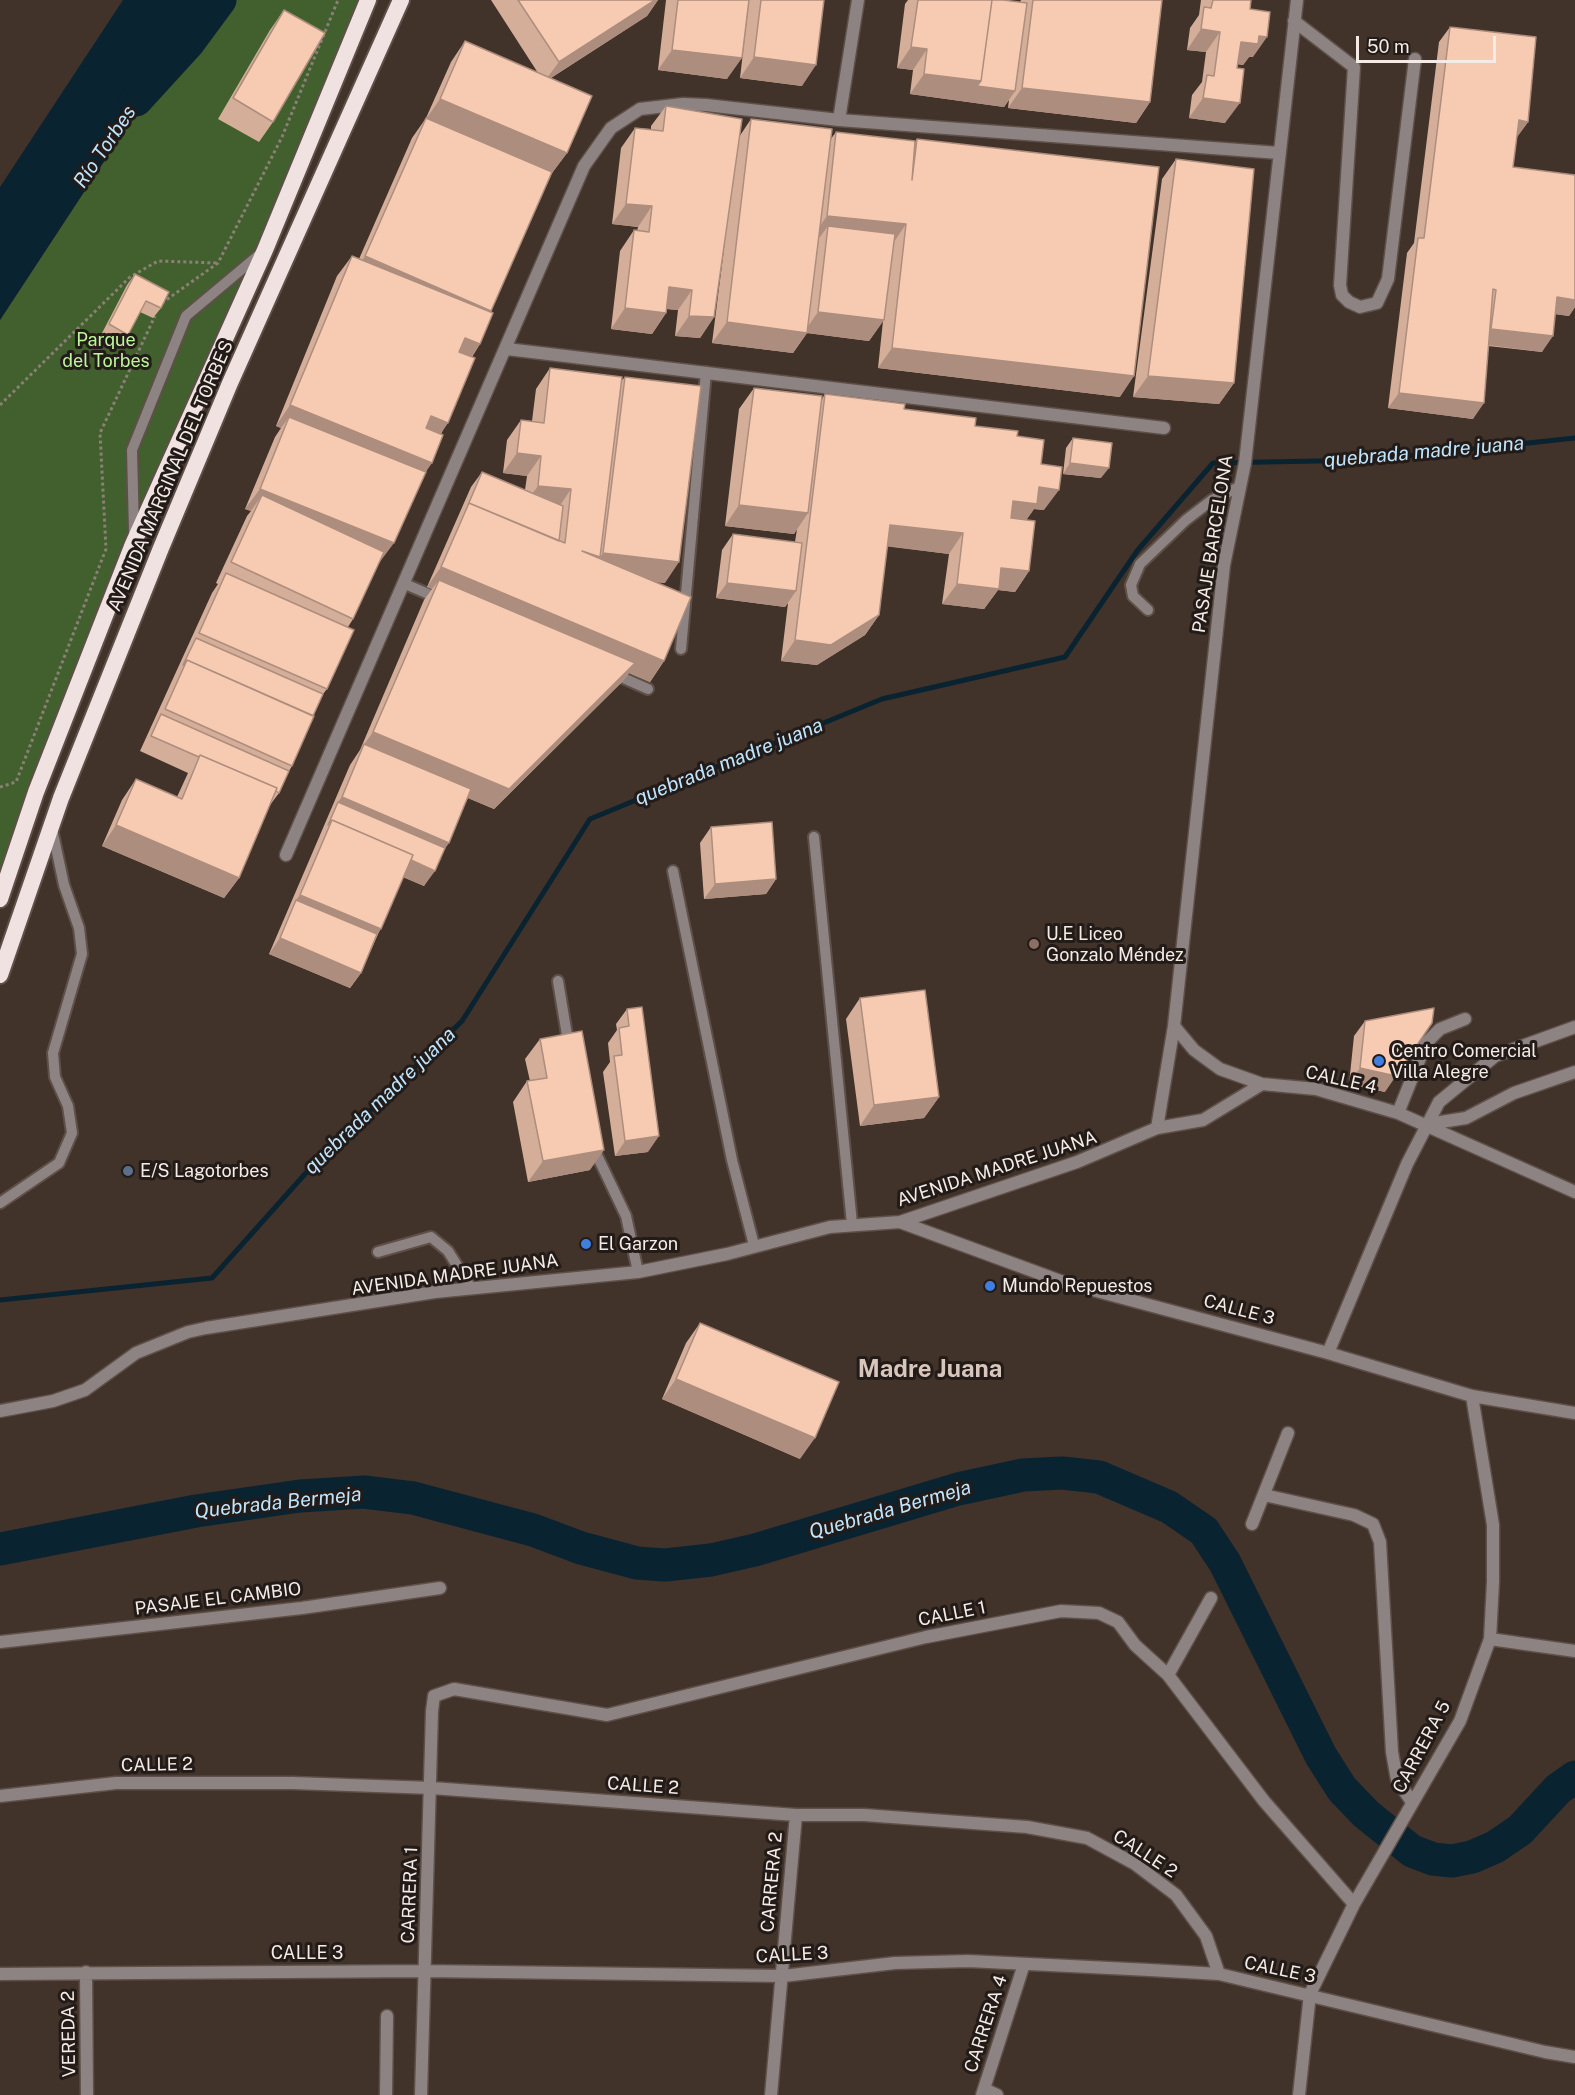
<!DOCTYPE html>
<meta charset="utf-8">
<style>
body{margin:0}
#map{position:relative;width:1575px;height:2095px;overflow:hidden;background:#41322a;font-family:"Public Sans",sans-serif}
canvas{display:block}
.scale{position:absolute;left:1356px;top:36px;width:140px;height:27px;box-sizing:border-box;border:3px solid #f5ebe6;border-top:0;padding-left:8px;font-size:18px;line-height:21px;white-space:nowrap;color:#f5ebe6;-webkit-text-stroke:4px #221b18;paint-order:stroke}
</style>
<div id="map">
<canvas width="1575" height="2095"></canvas>
<div class="scale">50 m</div>
</div>
<script>
const g = document.querySelector('canvas').getContext('2d');
g.lineJoin = 'round';
function fillPath(path, color) { g.fillStyle = color; g.fill(path, 'evenodd'); }
const toPath = rows => new Path2D(rows.map(r => 'M' + r).join(''));
function strokePath(path, color, width, dash) { g.strokeStyle = color; g.lineWidth = width; g.lineCap = dash ? 'butt' : 'round'; g.setLineDash(dash || []); g.stroke(path); }
function write(font, color, halo, rows, align = 'center') {
  g.font = font + ' "Public Sans",sans-serif'; g.lineWidth = 6; g.setLineDash([]); g.textBaseline = 'middle'; g.strokeStyle = halo; g.fillStyle = color; for (const [text, x, y, turn = 0] of rows) {
    g.save(); g.translate(x, y); g.rotate((+turn || 0) * Math.PI / 180); g.textAlign = isNaN(turn) ? turn : align; if (halo) g.strokeText(text, 0, 0); g.fillText(text, 0, 0); g.restore();
  }
}
fillPath(toPath([
 [210,0,368,0,133,544,0,899,0,320]
]), '#41602d');
fillPath(toPath([
 [123,0,210,0,0,320,0,187]
]), '#0a2331');
strokePath(toPath([
 [0,1300,212,1278,305,1174,462,1021,590,819,882,699,1065,657,1137,551,1213,463,1370,460,1575,438]
]), '#0a2331', 5);
strokePath(toPath([
 [136,100,189,42,220,0],
 [0,1549,196,1511,300,1496,364,1492,413,1498,533,1530,581,1548,637,1563,665,1565,711,1560,755,1550,958,1489,1023,1475,1062,1473,1099,1477,1169,1507,1204,1531,1225,1563,1321,1756,1342,1789,1366,1814,1412,1851,1433,1859,1452,1861,1472,1857,1495,1847,1520,1830,1558,1789,1575,1777]
]), '#0a2331', 33);
const service = toPath([
 [134,532,132,450,186,316,260,254],
 [405,584,440,599],
 [1148,610,1133,596,1131,585,1140,564,1186,520,1212,500,1239,487],
 [681,649,706,372],
 [612,673,648,689],
 [814,837,852,1224],
 [673,871,732,1160,754,1245],
 [558,981,569,1047],
 [593,1147,626,1216,638,1272],
 [0,1203,59,1163,72,1133,68,1106,55,1077,53,1053,82,954,79,928,64,885,52,829],
 [378,1252,431,1237,448,1251,471,1288]
]);
const minor = toPath([
 [1294,21,1354,67,1340,285,1342,295,1349,302,1360,307,1377,303,1388,279,1415,59],
 [839,120,1279,153],
 [507,349,1164,428],
 [286,855,584,166,611,128,640,109,683,104,706,105,839,120,858,0],
 [1174,1026,1194,1050,1220,1069,1262,1084,1316,1089,1398,1113,1575,1192],
 [1398,1113,1426,1043,1440,1029,1465,1019],
 [1428,1124,1466,1118,1514,1093,1575,1072],
 [1157,1128,1174,1026,1224,565,1245,463,1297,0],
 [900,1222,1063,1282,1328,1353,1472,1396,1575,1413],
 [1328,1353,1407,1164,1439,1102,1495,1056,1575,1027],
 [0,1411,53,1401,85,1390,136,1353,188,1332,206,1328,435,1292,638,1272,727,1254,830,1227,900,1222,1077,1162,1157,1128,1203,1120,1262,1084],
 [1264,1495,1354,1515,1373,1524,1380,1542,1392,1752,1397,1780,1412,1802],
 [1252,1524,1288,1433],
 [1490,1639,1575,1651],
 [0,1642,302,1608,440,1588],
 [1168,1675,1211,1598],
 [0,1796,116,1783,293,1783,432,1788,796,1815,864,1815,1027,1827,1087,1838,1135,1864,1176,1895,1206,1936,1219,1974],
 [86,1972,87,2095],
 [0,1974,425,1971,783,1976,895,1963,968,1961,1150,1970,1219,1974,1545,2052,1575,2057],
 [984,2089,997,2095],
 [386,2095,387,2016],
 [421,2095,432,1711,434,1696,454,1689,607,1715,926,1637,1061,1611,1099,1613,1118,1622,1135,1645,1168,1675,1264,1801,1354,1904],
 [771,2095,796,1815],
 [982,2095,1024,1964],
 [1299,2095,1310,1994,1354,1904,1460,1721,1490,1639,1493,1582,1493,1525,1472,1396]
]);
const trunk = toPath([
 [0,899,36,792,133,544,265,250,368,0],
 [0,975,61,798,161,548,230,383,401,0]
]);
strokePath(service, '#5e5048', 14);
strokePath(minor, '#5e5048', 15);
strokePath(trunk, '#5e5048', 20);
strokePath(toPath([
 [162,303,218,263,282,137,338,0],
 [0,405,130,277,158,261,217,263],
 [0,787,16,782,106,549,100,433,155,316]
]), '#8c7f78', 3, [3, 3]);
strokePath(service, '#8d8383', 10);
strokePath(minor, '#8d8383', 12);
strokePath(trunk, '#f1e2e2', 16);
fillPath(toPath([
 [491,0,658,0,647,16,551,78,567,153,552,173,490,312,480,344,472,357,426,472,379,563,353,619,348,627,327,689,323,694,313,716,292,766,289,771,279,793,270,805,239,878,224,898,102,846,122,800,136,779,177,797,188,773,140,751,212,593,218,584,216,583,247,516,251,511,245,509,275,437,281,428,276,426,337,276,352,256,359,259,412,138,426,118,451,62,465,41,538,73],
 [666,0,749,0,727,79,658,70],
 [749,0,824,0,802,86,740,78],
 [908,0,1003,0,1020,2,1021,0,1162,0,1150,102,1136,123,1008,108,1009,100,1004,107,910,94,913,70,897,68,905,4],
 [1201,0,1251,0,1250,9,1253,57,1249,57,1243,65,1238,64,1225,123,1189,118,1192,95,1202,82,1206,52,1187,50,1190,28,1199,15],
 [284,10,273,122,259,142,218,119,270,30],
 [1450,27,1528,122,1517,137,1513,167,1575,175,1575,307,1569,316,1555,314,1542,352,1488,346,1473,419,1388,408,1407,253,1414,243,1439,42],
 [666,106,739,137,751,119,830,140,836,132,915,142,917,139,1120,397,878,368,883,321,869,341,807,333,793,353,712,343,726,233,714,317,700,338,675,336,678,310,667,309,666,313,652,334,611,329,620,251,634,230,637,231,638,227,612,224,621,148,635,128,651,129,651,126],
 [1176,159,1234,383,1219,404,1133,397,1162,179],
 [135,274,161,308,153,318,140,312,128,335,121,345,101,335,127,285],
 [550,368,622,380,625,377,665,583,656,582,664,661,650,682,629,673,621,683,494,809,468,798,445,848,424,886,403,877,361,973,350,988,269,954,350,765,360,750,424,600,432,589,427,587,471,487,482,472,525,490,527,476,503,473,507,440,521,420,532,421,536,389],
 [754,388,822,399,825,394,904,409,1017,436,1041,464,1044,510,1034,509,1026,520,1029,571,1015,592,998,590,984,609,942,604,949,554,887,546,879,615,865,635,817,665,781,661,788,603,785,607,716,598,722,550,733,534,795,542,797,529,794,534,725,526,739,409],
 [1073,438,1101,478,1063,474,1066,448],
 [711,827,776,879,766,894,704,899,700,843],
 [860,998,939,1097,924,1118,860,1126,846,1019],
 [627,1009,648,1152,615,1156,603,1072,610,1062,608,1043,617,1030,616,1024],
 [1365,1021,1385,1092,1349,1084,1354,1036],
 [540,1039,590,1170,528,1182,513,1102,527,1081,530,1081,525,1059],
 [700,1323,800,1459,662,1399,686,1343]
]), '#d4ae99');
fillPath(toPath([
 [655,0,658,0,647,16,544,82,559,62],
 [1201,29,1220,32,1206,52,1187,50],
 [1259,36,1267,37,1253,57,1249,57,1243,65,1227,63,1241,42],
 [911,47,927,49,913,70,897,68],
 [672,50,742,58,727,79,658,70],
 [754,57,816,65,802,86,740,78],
 [924,74,981,81,1015,91,1004,107,910,94],
 [1022,88,1150,102,1136,123,1008,108],
 [1203,98,1240,103,1225,123,1189,118],
 [440,99,567,153,552,173,426,119],
 [1519,120,1528,122,1517,137,1508,136],
 [626,204,652,206,638,227,612,224],
 [827,216,906,224,892,245,828,226,820,237,812,237],
 [365,256,491,311,477,331,351,277],
 [669,287,692,290,678,310,655,308],
 [1557,297,1575,300,1575,307,1569,316,1547,313],
 [625,308,666,313,652,334,611,329],
 [818,312,884,320,869,341,807,333,793,353,712,343,727,322,804,332],
 [689,316,714,317,700,338,675,336],
 [1491,329,1553,336,1542,352,1480,344],
 [465,338,480,344,466,365,451,358],
 [892,348,1134,376,1120,397,878,368],
 [1148,376,1234,383,1219,404,1133,397],
 [1399,393,1484,403,1473,419,1388,408],
 [290,405,432,463,418,483,289,417,281,428,276,426],
 [431,416,448,423,434,444,417,437],
 [517,453,541,456,527,476,503,473],
 [1070,463,1109,468,1101,478,1063,474],
 [538,486,571,489,557,510,523,506],
 [1039,487,1059,490,1044,510,1034,509,1023,525,999,522,1013,501],
 [260,489,394,543,379,563,262,495,251,511,245,509],
 [739,505,808,513,794,534,725,526],
 [890,525,963,533,949,554,875,545],
 [603,553,679,562,665,583,589,574],
 [441,567,664,661,650,682,629,673,621,683,494,809,360,753,363,746,373,732,439,580,432,589,427,587],
 [1001,568,1029,571,1015,592,998,590,984,609,942,604,957,584],
 [727,583,796,591,785,607,716,598],
 [879,615,865,635,817,665,781,661,795,640],
 [342,797,449,843,435,863,338,802],
 [116,825,239,878,224,898,102,846],
 [329,826,435,871,424,886,322,843],
 [776,879,766,894,704,899,715,884],
 [300,895,381,929,367,950,296,900],
 [280,938,361,973,350,988,269,954],
 [1360,1068,1396,1076,1385,1092,1349,1084],
 [939,1097,924,1118,860,1126,874,1105],
 [659,1136,648,1152,615,1156,625,1141],
 [604,1150,590,1170,528,1182,543,1161],
 [676,1379,815,1438,800,1459,662,1399]
]), '#ad8d7d');
const building = toPath([
 [518,0,655,0,559,62,518,0],
 [678,0,749,0,742,58,672,50,678,0],
 [761,0,824,0,816,65,754,57,761,0],
 [918,0,992,0,981,81,924,74,927,49,911,47,918,0],
 [992,0,1003,0,1027,3,1015,91,977,86,981,81,992,0],
 [1033,0,1162,0,1150,102,1022,88,1033,0],
 [1213,0,1251,0,1250,9,1270,12,1267,37,1259,36,1258,44,1241,42,1237,68,1244,69,1240,103,1203,98,1207,75,1214,76,1220,32,1201,29,1204,7,1211,8,1213,0],
 [284,10,325,33,273,122,233,98,284,10],
 [1450,27,1536,37,1528,122,1519,120,1513,167,1575,175,1575,300,1557,297,1553,336,1491,329,1496,290,1493,289,1484,403,1399,393,1418,238,1424,238,1450,27],
 [465,41,592,96,567,153,440,99,465,41],
 [666,106,742,119,714,317,689,316,692,290,669,287,666,313,625,308,634,230,649,232,652,206,626,204,635,128,663,131,666,106],
 [426,118,552,172,491,311,365,256,426,118],
 [751,119,832,129,807,333,727,322,751,119],
 [836,132,915,141,912,180,917,139,1159,167,1134,376,892,348,906,224,827,216,836,132],
 [1176,159,1254,169,1234,383,1148,376,1176,159],
 [828,226,895,234,884,320,818,312,828,226],
 [352,256,493,313,480,344,465,338,459,352,475,358,448,423,431,416,426,428,443,435,432,463,290,405,352,256],
 [135,274,169,292,161,308,146,301,128,335,109,324,135,274],
 [550,368,622,377,600,557,582,551,691,597,664,661,441,567,469,503,565,543,571,489,538,486,541,456,517,453,521,420,544,423,550,368],
 [625,377,701,386,679,562,603,553,625,377],
 [754,388,822,396,808,513,739,505,754,388],
 [825,394,905,404,904,409,976,418,975,426,1018,431,1017,436,1044,440,1041,464,1062,467,1059,490,1039,487,1037,504,1013,501,1011,518,1035,521,1029,571,1001,568,999,589,957,584,963,533,890,525,879,615,831,645,795,640,825,394],
 [289,417,426,472,394,543,260,489,289,417],
 [1073,438,1112,443,1109,468,1070,463,1073,438],
 [482,472,563,506,559,541,469,503,468,505,482,472],
 [262,495,384,552,353,619,231,562,262,495],
 [733,534,802,543,796,591,727,583,733,534],
 [226,573,354,630,327,689,199,633,226,573],
 [439,580,635,663,509,789,373,732,439,580],
 [196,638,323,694,313,716,187,660,183,665,196,638],
 [187,660,314,716,292,766,165,709,187,660],
 [161,714,289,771,279,793,276,791,277,788,200,755,199,757,151,736,161,714],
 [364,744,471,789,449,843,342,797,364,744],
 [200,755,277,788,239,878,116,825,136,779,182,799,200,755],
 [338,802,445,848,435,871,411,860,413,855,332,820,328,825,338,802],
 [332,820,413,855,381,929,300,895,332,820],
 [772,822,776,879,715,884,711,827,772,822],
 [296,900,377,934,361,973,280,938,296,900],
 [925,990,939,1097,874,1105,860,998,925,990],
 [642,1007,659,1136,625,1141,614,1056,622,1055,619,1028,629,1026,627,1009,642,1007],
 [1434,1008,1432,1023,1396,1076,1360,1068,1365,1021,1434,1008],
 [582,1031,604,1150,543,1161,527,1081,547,1078,540,1039,582,1031],
 [700,1323,839,1382,815,1438,676,1379,700,1323]
]);
fillPath(building, '#f7cab2');
strokePath(building, '#ad8d7d', 1.5);
for (const [x, y, r, color] of [
 [1034,944,6,"#8d6e63"],
 [1379,1061,6,"#3f7fe0"],
 [128,1171,6,"#5c6f8a"],
 [586,1244,6,"#3f7fe0"],
 [990,1286,6,"#3f7fe0"]
]) { const dot = new Path2D(); dot.arc(x, y, r, 0, 2 * Math.PI); g.fillStyle = color; g.fill(dot); strokePath(dot, '#221b18', 2); }
write('18px', '#bcf59b', '#221b18', [
 ["Parque",106,340],
 ["del Torbes",106,361]
]);
write('18px', '#f5ebe6', '#221b18', [
 ["AVENIDA MARGINAL DEL TORBES",171,476,-67],
 ["PASAJE BARCELONA",1213,544,-81],
 ["CALLE 4",1341,1080,13],
 ["AVENIDA MADRE JUANA",997,1169,-18],
 ["AVENIDA MADRE JUANA",455,1275,-8],
 ["CALLE 3",1239,1310,15],
 ["PASAJE EL CAMBIO",218,1599,-7],
 ["CALLE 1",952,1614,-11],
 ["CARRERA 5",1422,1747,-62],
 ["CALLE 2",157,1765,-1],
 ["CALLE 2",643,1786,4],
 ["CALLE 2",1145,1854,33],
 ["CARRERA 2",772,1882,-85],
 ["CARRERA 1",410,1895,-88],
 ["CALLE 3",307,1953],
 ["CALLE 3",792,1955,-3],
 ["CALLE 3",1280,1970,12],
 ["CARRERA 4",986,2024,-72],
 ["VEREDA 2",69,2034,-91]
]);
write('18px', '#f5ebe6', '#221b18', [
 ["U.E Liceo",1046,934],
 ["Gonzalo Méndez",1046,955],
 ["Centro Comercial",1391,1051],
 ["Villa Alegre",1391,1072],
 ["E/S Lagotorbes",140,1171],
 ["El Garzon",598,1244],
 ["Mundo Repuestos",1002,1286]
], 'left');
write('italic 20px', '#bfe5fe', '#221b18', [
 ["Río Torbes",105,147,-56],
 ["quebrada madre juana",1424,452,-5],
 ["quebrada madre juana",729,762,-22],
 ["quebrada madre juana",380,1101,-44],
 ["Quebrada Bermeja",278,1503,-6],
 ["Quebrada Bermeja",890,1510,-16]
]);
write('bold 24px', '#d8c5bb', '#221b18', [
 ["Madre Juana",930,1370]
]);
</script>
